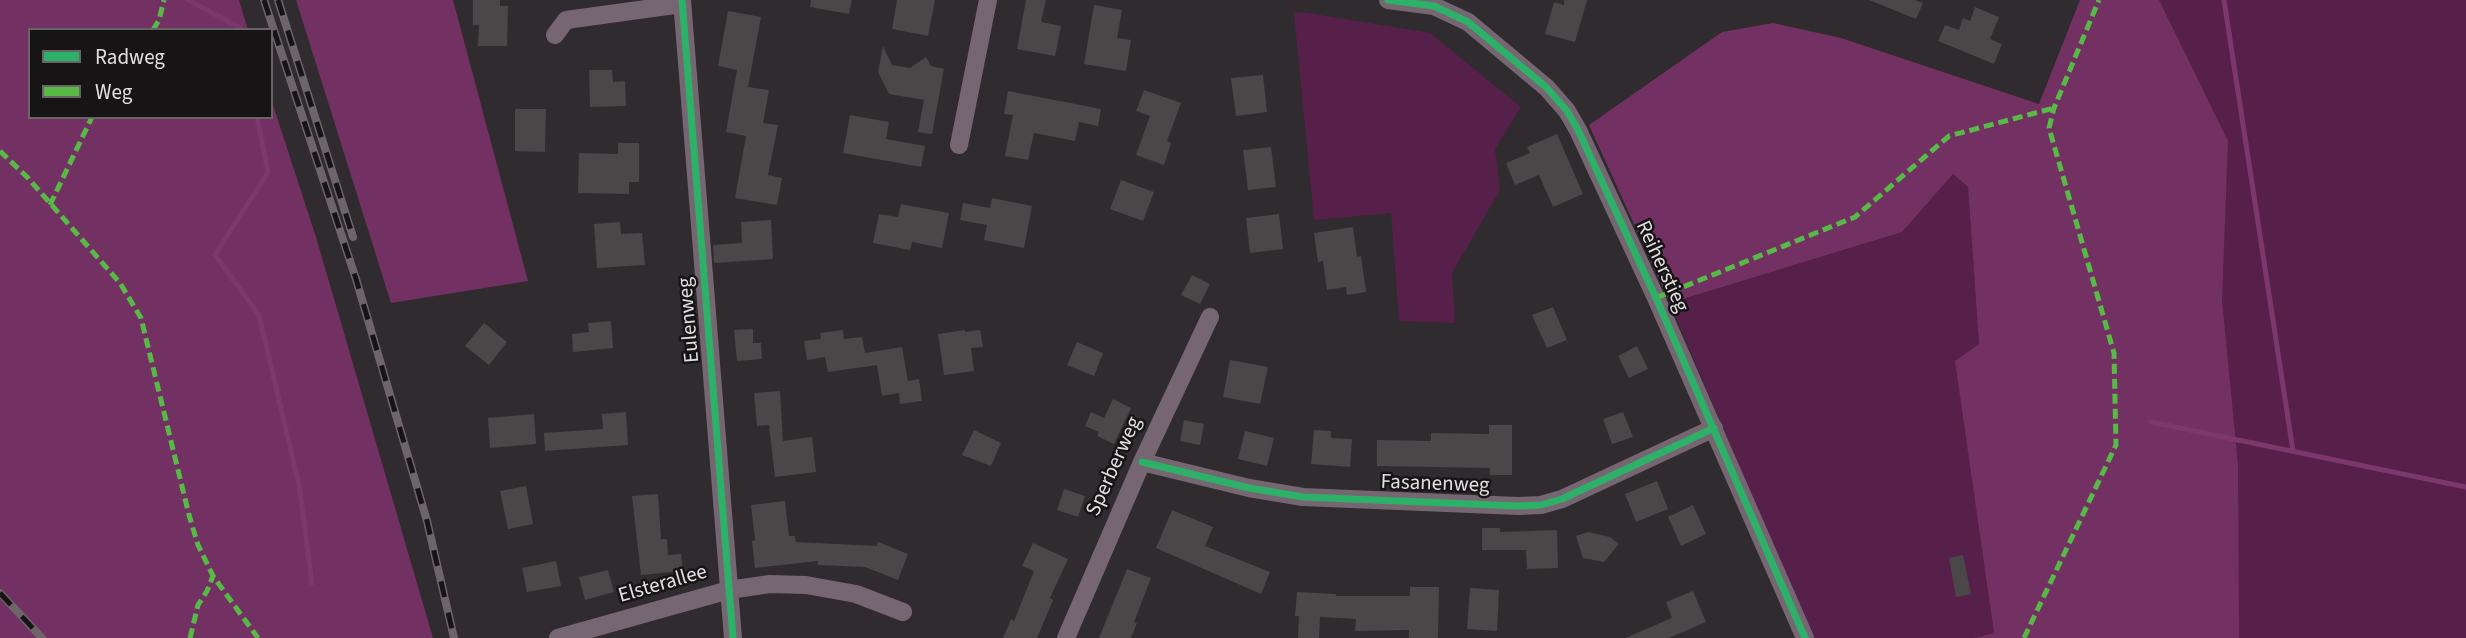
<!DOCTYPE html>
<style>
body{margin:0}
#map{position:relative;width:2466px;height:638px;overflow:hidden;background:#302b2e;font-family:"Source Sans 3",sans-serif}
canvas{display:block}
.legend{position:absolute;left:28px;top:28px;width:245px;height:91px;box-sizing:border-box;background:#171416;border:2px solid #696567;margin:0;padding:9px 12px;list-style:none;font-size:21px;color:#e3dee1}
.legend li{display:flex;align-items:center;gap:14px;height:35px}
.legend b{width:35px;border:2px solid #696567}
</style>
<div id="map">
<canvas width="2466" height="638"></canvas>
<ul class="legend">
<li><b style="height:9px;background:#2db169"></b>Radweg</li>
<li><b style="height:9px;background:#58b947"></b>Weg</li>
</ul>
</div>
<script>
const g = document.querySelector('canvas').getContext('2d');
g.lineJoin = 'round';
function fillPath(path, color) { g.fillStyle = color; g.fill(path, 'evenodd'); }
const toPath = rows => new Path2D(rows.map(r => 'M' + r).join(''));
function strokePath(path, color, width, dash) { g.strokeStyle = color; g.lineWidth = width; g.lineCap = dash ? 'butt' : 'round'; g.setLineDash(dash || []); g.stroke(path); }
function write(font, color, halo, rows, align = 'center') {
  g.font = font + ' "Source Sans 3",sans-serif'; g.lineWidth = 5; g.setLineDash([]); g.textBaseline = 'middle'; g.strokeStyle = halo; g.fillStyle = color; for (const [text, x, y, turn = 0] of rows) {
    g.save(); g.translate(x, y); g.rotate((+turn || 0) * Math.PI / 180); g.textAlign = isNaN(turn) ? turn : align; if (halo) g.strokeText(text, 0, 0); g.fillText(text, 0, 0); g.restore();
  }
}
fillPath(toPath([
 [2151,0,2466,0,2466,638,2226,638],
 [1302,12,1430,33,1521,107,1495,149,1500,190,1452,273,1455,323,1399,321,1391,213,1314,220,1294,13],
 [1952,174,1968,187,1979,344,1956,361,1994,633,1974,638,1812,638,1670,303,1902,232]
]), '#56204a');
fillPath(toPath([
 [0,0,239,0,248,30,30,30,30,117,271,117,271,99,316,237,433,638,0,638],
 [296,0,453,0,528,281,391,303],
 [2080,0,2159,0,2228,141,2222,300,2238,465,2239,638,1974,638,1994,633,1955,361,1979,344,1968,187,1953,174,1902,232,1670,303,1589,125,1722,32,1773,23,1841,38,2039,104]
]), '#723162');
strokePath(toPath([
 [188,0,239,27,240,30],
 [2224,0,2293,451],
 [257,117,268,172,215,255,259,315,299,485,312,583],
 [2151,422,2466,487]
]), '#7c386c', 5);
fillPath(toPath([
 [473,0,500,0,500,6,508,6,507,46,478,46,479,25,473,25],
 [811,0,852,0,849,14,810,7],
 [897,0,935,0,928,36,892,29],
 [1026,0,1046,0,1041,22,1061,26,1055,56,1017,49],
 [1564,0,1587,0,1575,42,1545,34,1554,2,1564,5],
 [1869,0,1915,0,1923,3,1916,19],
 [1094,5,1122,10,1117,38,1131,40,1126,71,1084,64],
 [1975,7,1999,17,1990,39,2002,44,1994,64,1938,41,1945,25,1959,30,1963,18,1970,21],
 [728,11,761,17,748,87,769,90,763,123,778,125,768,175,782,178,777,205,735,198,746,136,726,132,737,70,718,66],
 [883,46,892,65,910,68,926,57,931,66,944,69,932,134,918,132,924,100,889,94,878,72],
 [589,70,612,70,613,82,625,81,626,106,590,107],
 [1263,75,1267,112,1236,116,1231,78],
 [1144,90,1181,103,1167,141,1171,143,1164,165,1136,155,1150,116,1136,111],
 [1008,91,1101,109,1098,126,1079,122,1075,141,1034,133,1028,160,1005,156,1013,115,1004,114],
 [515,109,546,109,545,152,515,151],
 [850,115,889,122,886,139,925,146,921,167,843,153],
 [1557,134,1583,194,1553,207,1539,175,1515,185,1506,163,1530,153,1527,147],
 [618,143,639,143,639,182,629,182,629,194,578,193,579,153,618,154],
 [1271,147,1276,187,1248,190,1243,150],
 [1121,180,1154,192,1143,221,1110,209],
 [992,198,1032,206,1024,248,984,240,987,225,960,220,963,203,990,208],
 [901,204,949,213,942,248,912,242,910,250,873,243,879,214,898,217],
 [1279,214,1283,249,1250,253,1246,218],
 [771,220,773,259,714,263,713,245,742,243,741,222],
 [620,222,621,234,642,233,645,265,597,268,594,224],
 [1353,227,1357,257,1361,256,1366,292,1347,295,1346,287,1327,290,1323,261,1318,262,1314,233],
 [1192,275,1210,284,1200,304,1181,295],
 [1553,307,1567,340,1547,348,1532,315],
 [611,321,613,348,573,352,572,334,589,332,588,323],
 [484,323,507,342,489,365,465,346],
 [753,329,753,343,761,343,762,359,737,361,734,330],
 [843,330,844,339,862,337,865,353,902,347,908,381,919,379,922,401,900,404,899,393,882,396,877,365,828,372,825,357,807,360,804,341,821,339,820,333],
 [965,330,965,332,980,330,983,347,971,348,974,371,944,375,938,334],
 [1077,342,1103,353,1094,376,1067,365],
 [1637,346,1648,369,1629,378,1618,356],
 [1230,360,1268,367,1260,404,1223,397],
 [780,391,783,441,812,437,816,472,775,477,769,425,757,426,754,393],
 [1113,399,1131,408,1114,444,1097,436,1099,432,1085,426,1091,412,1104,418],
 [626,412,628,445,545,451,544,433,603,429,602,414],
 [1623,412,1633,437,1612,444,1603,419],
 [534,414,536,444,490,448,488,418],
 [1184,420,1204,424,1200,445,1180,441],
 [1489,425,1512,425,1512,475,1490,475,1490,468,1377,466,1377,440,1431,441,1431,433,1489,434],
 [974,430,1001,443,991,466,962,455],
 [1314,430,1331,431,1331,438,1352,439,1350,467,1311,464],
 [1245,431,1274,438,1267,466,1238,459],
 [1657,481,1668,509,1636,522,1625,494],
 [526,486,533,524,508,529,500,491],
 [1064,489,1085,496,1078,517,1057,510],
 [658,494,661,539,667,539,668,555,681,554,683,571,641,575,632,496],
 [785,501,789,536,795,536,796,542,877,546,878,542,908,554,898,580,865,567,818,565,818,561,755,568,752,541,755,540,751,505],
 [1693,505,1706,534,1681,546,1668,517],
 [1172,510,1213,527,1205,546,1270,572,1261,594,1156,548],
 [1482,528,1500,528,1500,532,1557,530,1558,568,1527,569,1526,550,1482,550],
 [1588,532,1610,537,1619,544,1604,562,1583,558,1576,536],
 [1033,543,1068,559,1050,598,1053,600,1037,638,1003,638,1011,619,1014,621,1034,571,1022,566],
 [1963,555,1971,594,1956,597,1949,558],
 [556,561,561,586,527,592,522,568],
 [1127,569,1151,578,1134,622,1137,623,1131,638,1099,638],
 [608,570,614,592,585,600,579,577],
 [1410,587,1439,587,1438,638,1409,638,1409,630,1355,631,1356,619,1320,617,1319,638,1298,638,1299,616,1295,616,1297,592,1336,594,1336,596,1410,596],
 [1470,588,1499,590,1497,631,1467,629],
 [1693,591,1706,622,1669,638,1625,638,1672,618,1666,602]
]), '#4a4748');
strokePath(toPath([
 [682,0,733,638],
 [1388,0,1434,6,1468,22,1547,88,1567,111,1578,130,1656,298,1805,638],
 [555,35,566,20,682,4],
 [959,145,988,0],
 [1142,462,1249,488,1303,497,1518,506,1541,505,1562,499,1714,428],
 [558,638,729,590,770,584,806,585,856,594,903,612],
 [1066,638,1142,462,1210,317]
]), '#766672', 18);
const rail = toPath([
 [264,0,356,279,427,521,454,638],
 [278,0,353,237],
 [0,593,42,638]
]);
strokePath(rail, '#6d656a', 8);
strokePath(rail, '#171416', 5, [16]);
strokePath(toPath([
 [153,30,159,20,164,0],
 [0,151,28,178,120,283,141,318,189,515,198,545,213,576,258,638],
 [50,205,92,117],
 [1656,298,1855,217,1949,136,2054,108],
 [190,638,198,605,207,591,213,576],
 [2024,638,2116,445,2114,353,2049,128,2054,108,2099,0]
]), '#58b947', 5, [10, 5]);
strokePath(toPath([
 [682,0,733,638],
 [1388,0,1434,6,1468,22,1547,88,1567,111,1578,130,1656,298,1805,638],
 [1142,462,1249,488,1303,497,1518,506,1541,505,1562,499,1714,428]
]), '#2db169', 7);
write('21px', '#e3dee1', '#171416', [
 ["Reiherstieg",1661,267,65],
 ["Eulenweg",690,320,-95],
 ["Sperberweg",1115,467,-66],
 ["Fasanenweg",1435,485,2],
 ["Elsterallee",663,585,-16]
]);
</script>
